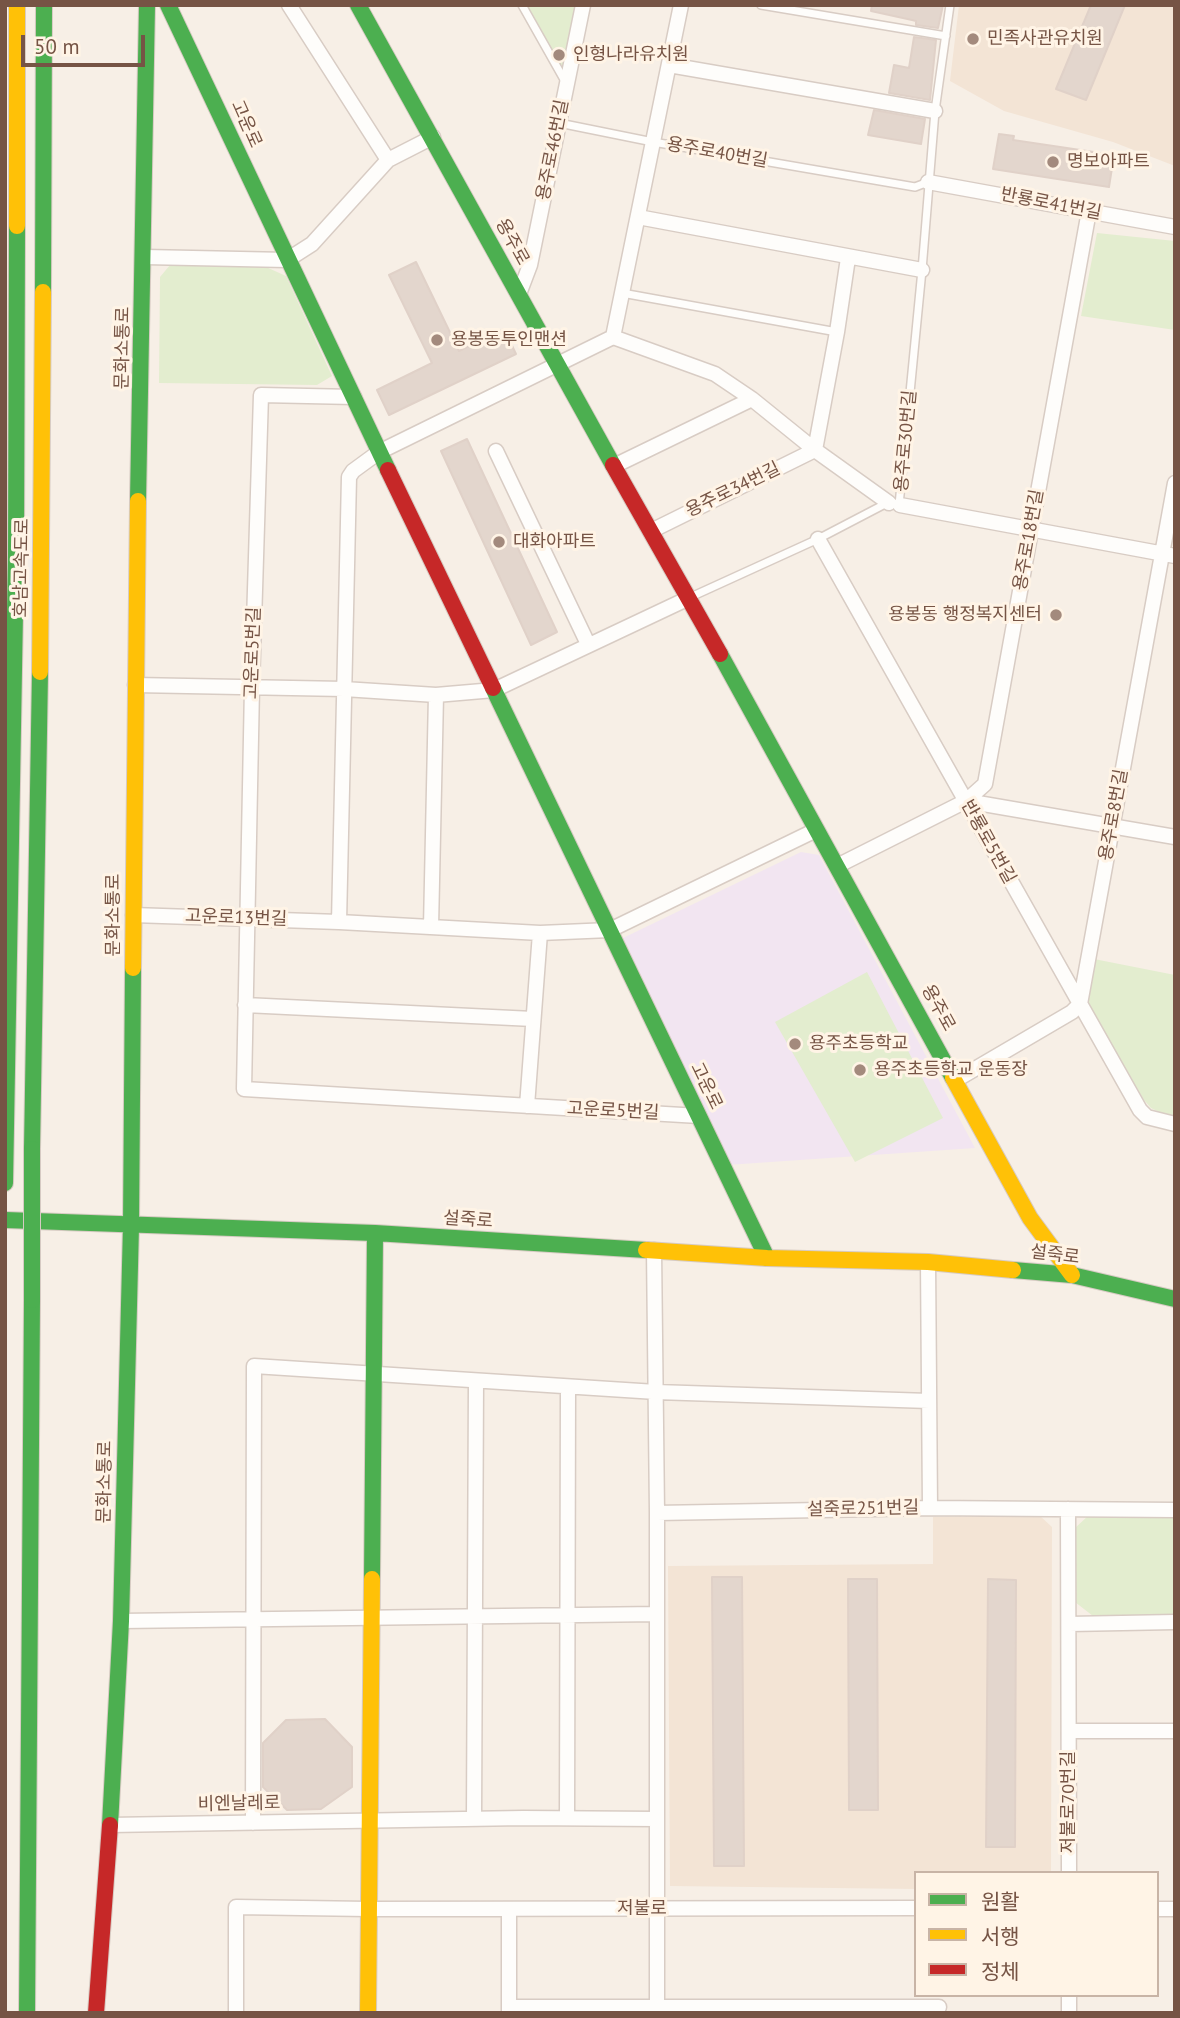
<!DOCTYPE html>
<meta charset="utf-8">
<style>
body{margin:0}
#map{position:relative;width:1180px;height:2018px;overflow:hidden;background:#f7efe6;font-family:"PT Sans","Noto Sans KR",sans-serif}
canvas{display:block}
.frame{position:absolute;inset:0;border:7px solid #765445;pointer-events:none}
.legend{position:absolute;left:914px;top:1871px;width:245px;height:126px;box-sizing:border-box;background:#fff4e6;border:2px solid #c8b4a6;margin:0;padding:9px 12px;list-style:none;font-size:21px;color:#765445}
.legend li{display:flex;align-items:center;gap:14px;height:35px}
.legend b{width:35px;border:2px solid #c8b4a6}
.scale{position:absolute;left:21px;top:35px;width:124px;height:32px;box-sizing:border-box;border:4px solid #765445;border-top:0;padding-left:9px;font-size:21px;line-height:24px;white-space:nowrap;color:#765445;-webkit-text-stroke:5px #fff4e6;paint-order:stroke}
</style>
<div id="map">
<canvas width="1180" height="2018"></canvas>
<div class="frame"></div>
<ul class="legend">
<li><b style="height:9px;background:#4caf50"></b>원활</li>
<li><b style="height:9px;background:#ffc107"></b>서행</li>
<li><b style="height:9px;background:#c62828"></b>정체</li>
</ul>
<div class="scale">50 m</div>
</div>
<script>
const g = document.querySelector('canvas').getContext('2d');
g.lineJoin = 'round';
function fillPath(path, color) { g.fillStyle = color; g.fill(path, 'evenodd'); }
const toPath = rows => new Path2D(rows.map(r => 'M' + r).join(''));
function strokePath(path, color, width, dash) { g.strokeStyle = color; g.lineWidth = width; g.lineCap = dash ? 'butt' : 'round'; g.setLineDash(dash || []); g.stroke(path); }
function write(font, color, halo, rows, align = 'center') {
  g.font = font + ' "PT Sans","Noto Sans KR",sans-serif'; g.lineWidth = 6; g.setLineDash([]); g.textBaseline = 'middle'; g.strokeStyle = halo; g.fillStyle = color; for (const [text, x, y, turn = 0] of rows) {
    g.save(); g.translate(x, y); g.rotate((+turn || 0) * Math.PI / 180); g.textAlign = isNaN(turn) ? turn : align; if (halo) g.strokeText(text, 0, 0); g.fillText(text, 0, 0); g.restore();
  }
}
fillPath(toPath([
 [959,5,1175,5,1175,166,1113,142,1004,111,950,81],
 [1039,1515,1052,1527,1051,1873,916,1873,916,1889,670,1886,668,1566,933,1564,933,1517]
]), '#f3e4d5');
fillPath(toPath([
 [801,852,819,855,975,1148,727,1165,621,939]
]), '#f2e5f1');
fillPath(toPath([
 [527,5,579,5,566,66,560,65],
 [1097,233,1175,241,1175,330,1081,316],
 [170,265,266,267,286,276,332,376,317,385,159,383,160,277],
 [1094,959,1175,975,1175,1117,1163,1114,1151,1108,1144,1100,1086,1001],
 [867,972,943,1118,855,1162,775,1022],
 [1175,1515,1175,1616,1093,1616,1075,1602,1075,1528,1088,1516]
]), '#e3edcf');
const building = toPath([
 [872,5,943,5,938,28,916,25,916,21,912,20,871,11,872,5],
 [1091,5,1125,5,1086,100,1056,89,1091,5],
 [914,37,936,40,930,100,889,93,894,65,909,68,914,37],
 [874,110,925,119,921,144,868,135,874,110],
 [999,134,1014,136,1013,140,1114,155,1109,187,993,169,999,134],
 [416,262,459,351,504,329,516,354,389,415,377,390,432,363,389,275,416,262],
 [467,439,557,632,531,645,441,451,467,439],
 [712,1577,742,1577,744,1866,714,1866,712,1577],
 [848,1579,877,1579,878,1810,849,1810,848,1579],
 [988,1579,1016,1580,1015,1847,986,1847,988,1579],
 [325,1719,352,1747,352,1787,321,1809,287,1810,263,1787,263,1743,286,1720,325,1719]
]);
fillPath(building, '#e3d6cd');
strokePath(building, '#e0d1c8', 2);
const lane = toPath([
 [522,5,566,83],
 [761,5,946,36],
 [559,123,653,142,915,187,928,182],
 [622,293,837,332],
 [899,505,922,270,935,111,950,5],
 [693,596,818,539,887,503]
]);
const street = toPath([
 [289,5,388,160,433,137],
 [669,65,935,111],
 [928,182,1175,227],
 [638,217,922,270],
 [145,257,287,260,312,244,388,160],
 [519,294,530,265,583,5],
 [613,337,715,374,752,399,815,450,889,503],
 [354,397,261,395,252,687,244,1089,699,1116],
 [815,450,837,332,848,258],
 [496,451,588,644],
 [614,466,752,399],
 [900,505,1175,556],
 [651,531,815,450],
 [818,539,1140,1110,1147,1117,1175,1124],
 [135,685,344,689,436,695,494,690,689,598],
 [966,801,1175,837],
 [837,866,966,801,985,784,1089,211],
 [133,915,339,922,540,933,610,930,816,830],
 [339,922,349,477,353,471,379,452,613,337,681,5],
 [431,927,436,695],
 [245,1005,533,1019],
 [956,1080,1072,1012,1080,1004,1175,483],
 [527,1106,540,933],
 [654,1250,657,1513,657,2013],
 [928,1262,930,1508],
 [1068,1509,1069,1873],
 [657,1513,930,1508,1175,1510],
 [121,1621,657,1614],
 [1069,1624,1175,1622],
 [1069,1731,1175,1731],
 [567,1818,568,1387],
 [474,1819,476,1381],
 [253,1823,254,1366,656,1392,929,1401],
 [110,1825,523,1818,656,1819],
 [1157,1909,1175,1909],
 [509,2007,939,2007],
 [236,2013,236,1907,368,1909,916,1908],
 [509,2013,509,1909],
 [1069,2013,1069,1995]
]);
const fast = toPath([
 [168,5,388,470],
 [358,5,613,465],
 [43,292,44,5],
 [138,501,147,5],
 [720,654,953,1078],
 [493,688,767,1258],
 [32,1149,40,672],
 [5,1183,16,555,17,226],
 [5,1220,375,1233,646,1250],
 [1013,1270,1072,1275,1175,1299],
 [372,1579,375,1233],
 [110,1825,121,1621,131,1226,133,968],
 [27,2013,32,1300]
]);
const slow = toPath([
 [17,226,17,5],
 [40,672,43,292],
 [133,968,138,501],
 [953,1078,1030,1218,1072,1275],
 [646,1250,767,1258,928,1262,1013,1270],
 [368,2013,372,1579]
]);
const jam = toPath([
 [613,465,720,654],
 [388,470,493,688],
 [96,2013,110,1825]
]);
strokePath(lane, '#d8ccc4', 10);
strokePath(street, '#d8ccc4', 17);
strokePath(fast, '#d7cbc3', 18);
strokePath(slow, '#d7cbc3', 18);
strokePath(jam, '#d7cbc3', 18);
strokePath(lane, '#fefdfb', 7);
strokePath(street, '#fefdfb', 14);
strokePath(fast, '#4caf50', 16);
strokePath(slow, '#ffc107', 16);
strokePath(jam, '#c62828', 16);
const fastBridge = toPath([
 [32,1149,32,1300]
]);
strokePath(fastBridge, '#d6cac3', 18, []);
strokePath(fastBridge, '#4caf50', 16);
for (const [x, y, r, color] of [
 [973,39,7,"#a38a7d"],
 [559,55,7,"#a38a7d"],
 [1053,162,7,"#a38a7d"],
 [437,340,7,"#a38a7d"],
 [499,542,7,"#a38a7d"],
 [1056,615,7,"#a38a7d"],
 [795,1044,7,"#a38a7d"],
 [860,1070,7,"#a38a7d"]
]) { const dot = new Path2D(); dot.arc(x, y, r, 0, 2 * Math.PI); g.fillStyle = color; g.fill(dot); strokePath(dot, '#fff4e6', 2.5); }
write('18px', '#765445', '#fff4e6', [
 ["민족사관유치원",987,39],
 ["인형나라유치원",573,55],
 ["명보아파트",1067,162],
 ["용봉동투인맨션",451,340],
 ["대화아파트",513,542],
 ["용봉동 행정복지센터",1042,615,"right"],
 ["용주초등학교",809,1044],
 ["용주초등학교 운동장",874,1070]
], 'left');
write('18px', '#765445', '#fff4e6', [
 ["고운로",246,124,66],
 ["용주로46번길",553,150,-79],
 ["용주로40번길",717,153,10],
 ["반룡로41번길",1051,204,11],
 ["용주로",512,242,61],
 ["문화소통로",123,348,-89],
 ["용주로30번길",906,441,-85],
 ["용주로34번길",733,490,-26],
 ["용주로18번길",1029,540,-80],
 ["호남고속도로",22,568,-89],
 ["고운로5번길",253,653,-88],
 ["용주로8번길",1114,815,-80],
 ["반룡로5번길",988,842,61],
 ["문화소통로",114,915,-90],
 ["고운로13번길",236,918,2],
 ["용주로",938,1008,61],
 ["고운로",706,1086,64],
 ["고운로5번길",613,1111,3],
 ["설죽로",468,1220,4],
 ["설죽로",1055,1255,7],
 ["문화소통로",105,1482,-89],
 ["설죽로251번길",863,1509,-1],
 ["저불로70번길",1069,1802,-90],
 ["비엔날레로",239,1804,-1],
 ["저불로",642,1909]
]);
</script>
